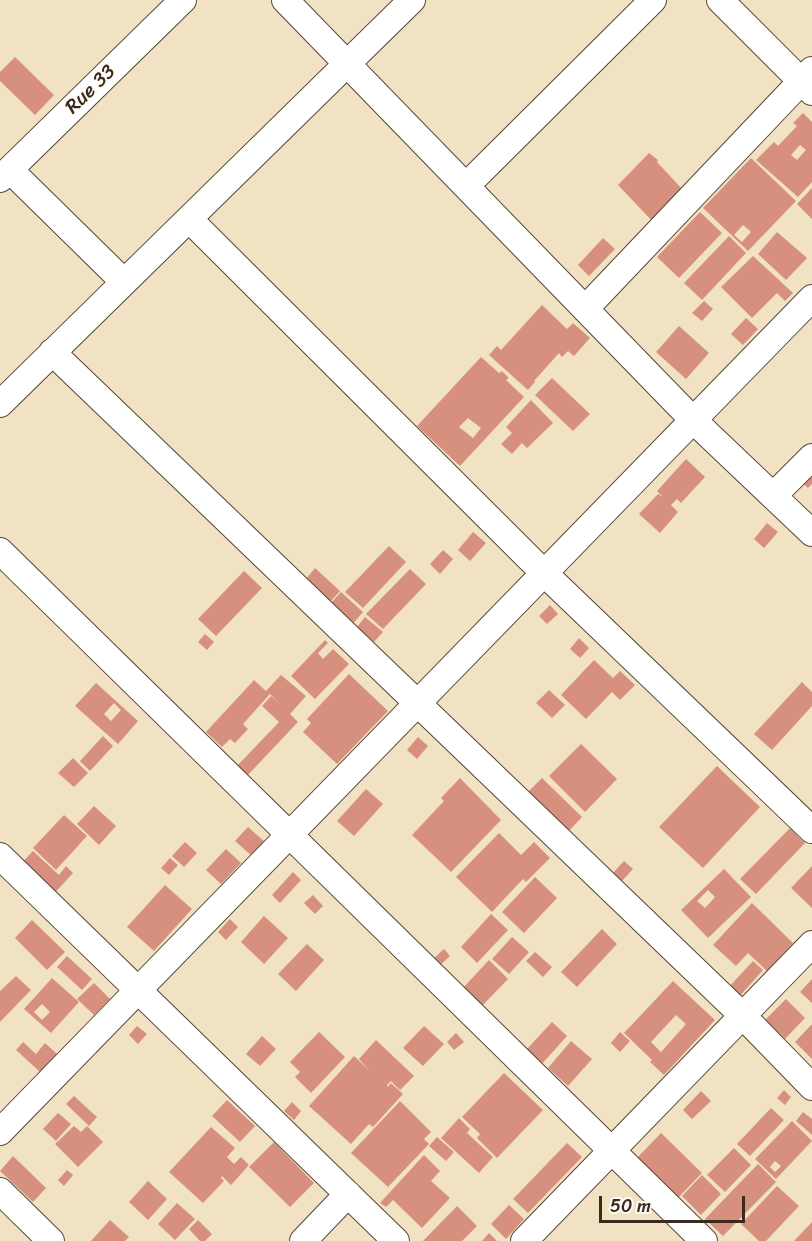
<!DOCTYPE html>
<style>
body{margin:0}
#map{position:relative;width:812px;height:1241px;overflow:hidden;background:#f1e2c4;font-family:Sriracha,sans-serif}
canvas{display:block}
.scale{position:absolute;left:599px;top:1196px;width:146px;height:27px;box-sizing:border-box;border:3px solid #3b2a1e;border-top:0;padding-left:8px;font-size:18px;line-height:21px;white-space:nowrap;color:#3b2a1e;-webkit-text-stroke:4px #fdfcf7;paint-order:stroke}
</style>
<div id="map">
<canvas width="812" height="1241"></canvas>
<div class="scale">50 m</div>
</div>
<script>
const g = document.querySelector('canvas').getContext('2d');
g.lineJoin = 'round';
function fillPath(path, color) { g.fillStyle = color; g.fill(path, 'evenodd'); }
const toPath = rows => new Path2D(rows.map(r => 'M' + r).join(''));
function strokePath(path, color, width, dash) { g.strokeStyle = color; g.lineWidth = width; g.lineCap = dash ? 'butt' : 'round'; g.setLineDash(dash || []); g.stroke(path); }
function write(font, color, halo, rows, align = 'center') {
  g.font = font + ' Sriracha,sans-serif'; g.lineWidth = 5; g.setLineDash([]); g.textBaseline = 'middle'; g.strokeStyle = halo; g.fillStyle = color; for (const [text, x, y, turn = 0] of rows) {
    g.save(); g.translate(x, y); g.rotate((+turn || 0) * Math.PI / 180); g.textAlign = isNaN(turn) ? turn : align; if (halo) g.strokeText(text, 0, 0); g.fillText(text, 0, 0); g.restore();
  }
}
fillPath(toPath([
 [15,57,54,95,35,115,0,81,0,72],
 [803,113,812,122,812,182,798,197,756,160,774,142,778,146,797,126,793,123],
 [800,145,806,150,797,160,791,155],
 [649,153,658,160,657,162,683,190,655,224,618,185],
 [751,158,796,201,748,251,703,208],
 [743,225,751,232,742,242,734,235],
 [812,188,812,219,797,204],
 [700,212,722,233,679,278,657,257],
 [777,232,807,258,786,280,758,254],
 [729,236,746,253,702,300,684,283],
 [603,238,615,249,589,276,578,265],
 [753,256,793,293,785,301,777,293,752,318,721,287],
 [704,301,713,309,702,321,692,313],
 [542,305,567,329,573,323,590,338,574,356,568,351,562,357,559,353,534,381,535,382,528,390,489,355,497,346,501,350],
 [746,318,758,329,743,345,731,334],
 [679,326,709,353,686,379,656,352],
 [481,357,499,373,502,371,509,378,506,380,524,397,460,466,417,426],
 [468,418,481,428,473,438,459,427],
 [552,378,590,414,573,431,535,395],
 [531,400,553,423,527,448,522,443,512,454,501,444,512,433,506,427],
 [686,459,705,477,681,503,677,499,671,505,678,512,660,533,639,514,658,494,663,497,657,491],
 [812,465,812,484,808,488,799,480],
 [767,523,778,532,764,548,754,539],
 [473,532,486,543,470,561,458,550],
 [389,546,406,562,363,608,345,592],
 [443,550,453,559,440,574,430,564],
 [315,568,340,591,331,601,306,579],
 [410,569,426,584,383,629,366,614],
 [244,571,262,588,216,636,198,619],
 [341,592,363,612,351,626,329,605],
 [550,605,558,614,547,624,539,616],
 [365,617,383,632,374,642,357,627],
 [205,634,214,642,207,650,198,642],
 [579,638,589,648,580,658,570,649],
 [325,640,328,643,318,653,323,659,333,649,349,664,315,699,291,676],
 [594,660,613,678,620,671,635,685,620,700,612,692,586,719,561,695],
 [349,674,388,711,337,764,303,732,311,723,307,719],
 [281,675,306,696,290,714,298,722,246,777,236,767,279,722,262,706,271,696,281,705,270,694,243,724,248,729,235,743,230,739,222,747,206,732,254,680,266,691],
 [802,682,812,692,812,706,772,750,754,734],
 [96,683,138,721,118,744,75,706],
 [114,703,121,710,111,721,104,714],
 [549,690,565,705,552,718,536,703],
 [103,736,113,746,90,771,80,761],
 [418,737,428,746,417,759,407,750],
 [581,744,617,779,585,812,549,776],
 [73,758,88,773,74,787,58,773],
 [717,766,760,807,703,868,659,827],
 [460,778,501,820,451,872,412,835,444,801,441,798],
 [542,778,582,817,567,833,526,794],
 [366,789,383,804,354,836,337,821],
 [94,806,116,826,99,845,77,824],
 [64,815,87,836,56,870,33,848],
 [248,827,266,843,253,857,235,841],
 [790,828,805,843,756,894,740,879],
 [499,833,521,855,534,842,550,858,526,882,523,879,492,912,456,877],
 [185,842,197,853,184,867,172,856],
 [226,849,241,863,221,884,206,870],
 [33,851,59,875,66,866,73,873,51,897,18,867],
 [170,858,178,865,169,875,161,868],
 [624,861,633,869,621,882,612,874],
 [812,866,812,908,791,888],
 [724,869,751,897,708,938,681,910],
 [708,890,715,897,705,908,697,901],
 [293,872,301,880,280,903,272,895],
 [535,877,557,898,524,933,502,912],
 [165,885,192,909,154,951,127,927],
 [313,895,323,906,315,914,304,903],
 [752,903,793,943,767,971,748,953,736,966,713,945],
 [491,914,508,930,477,963,461,947],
 [264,916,288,938,264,964,241,942],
 [230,919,238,927,226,940,218,932],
 [32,920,65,952,47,970,15,938],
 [602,929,617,944,577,987,561,972],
 [512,937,529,952,509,974,492,959],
 [307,944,324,960,296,991,278,974],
 [444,949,450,956,437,968,431,961],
 [535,952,552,967,543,977,526,961],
 [67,956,92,979,82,990,57,967],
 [489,960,508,979,481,1007,462,989],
 [753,961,763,970,738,998,728,988],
 [16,976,31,990,0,1022,0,991],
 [52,978,79,1002,51,1033,24,1009],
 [42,1004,50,1012,42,1020,34,1012],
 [812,979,812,1003,800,992],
 [673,981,715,1020,664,1075,650,1062,652,1060,624,1033],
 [676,1015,686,1024,661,1052,651,1042],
 [94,983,110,999,94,1015,77,999],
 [786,999,805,1018,785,1039,765,1020],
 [552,1022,567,1036,541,1065,526,1050],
 [812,1024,812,1059,795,1042],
 [137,1026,147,1034,138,1044,129,1035],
 [424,1026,444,1044,423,1066,403,1048],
 [319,1032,345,1057,311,1093,295,1077,300,1072,290,1062],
 [620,1032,630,1041,620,1052,611,1043],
 [456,1033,464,1042,454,1050,447,1042],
 [262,1036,276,1049,260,1066,246,1054],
 [376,1040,414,1076,400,1090,391,1081,387,1085,388,1087,391,1083,403,1094,373,1127,369,1124,351,1144,309,1106,354,1056,369,1070,359,1059],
 [571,1041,592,1059,568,1086,548,1068],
 [23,1042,36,1054,45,1043,57,1054,40,1072,16,1050],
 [504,1073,543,1110,497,1158,477,1138,480,1134,462,1117],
 [784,1090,791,1097,785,1105,777,1098],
 [701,1091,711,1101,692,1119,683,1110],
 [74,1096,97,1117,89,1126,66,1104],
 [227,1100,255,1126,240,1142,212,1116],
 [400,1101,431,1132,424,1139,429,1144,388,1187,351,1153],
 [292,1102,301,1111,294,1120,284,1111],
 [771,1108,784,1120,750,1156,737,1144],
 [803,1112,812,1119,812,1135,796,1121],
 [58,1113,71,1124,56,1141,43,1129],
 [459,1118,470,1129,467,1133,493,1157,479,1173,441,1138],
 [792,1121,812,1141,776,1179,755,1159],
 [775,1161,781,1166,775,1172,770,1167],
 [74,1126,81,1132,87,1126,103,1142,78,1167,55,1144],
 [211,1127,235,1148,227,1157,234,1164,241,1157,249,1165,231,1185,222,1176,221,1178,224,1181,203,1203,169,1172],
 [661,1133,702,1173,677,1199,636,1159],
 [437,1137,454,1152,446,1161,429,1146],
 [274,1142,314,1183,290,1207,249,1167],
 [567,1143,582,1157,528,1213,513,1199],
 [734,1148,751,1165,725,1192,707,1175],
 [424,1155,440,1171,431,1181,450,1198,422,1228,393,1200,386,1207,380,1203],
 [13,1156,46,1188,33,1202,0,1171],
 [758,1164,776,1182,723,1236,705,1219],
 [67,1170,73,1175,64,1186,58,1180],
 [702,1175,721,1194,701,1215,682,1196],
 [148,1181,167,1199,148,1220,129,1202],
 [777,1186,799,1206,766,1241,759,1241,741,1224],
 [177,1203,195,1219,175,1240,158,1224],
 [509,1205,524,1219,506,1239,491,1224],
 [457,1206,477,1226,462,1241,423,1241],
 [110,1220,129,1237,125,1241,91,1241],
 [198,1220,212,1234,205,1241,200,1241,189,1229],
 [812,1222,812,1241,794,1241],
 [489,1233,497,1241,482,1241]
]), '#d8907e');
const minor = toPath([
 [285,0,693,420,812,533],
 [720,0,812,92],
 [10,170,124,282],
 [0,179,183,0],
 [466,186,653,0],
 [189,219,544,573,812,830],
 [585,309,812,70],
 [52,352,743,1016,812,1087],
 [0,404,412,0],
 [773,496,812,457],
 [0,551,704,1241],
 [0,856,396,1241],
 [0,1132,812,298],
 [0,1191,51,1241],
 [303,1241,348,1194],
 [524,1241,812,944]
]);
strokePath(minor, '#564637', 28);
strokePath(minor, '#fff', 26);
write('20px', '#3b2a1e', '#fdfcf7', [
 ["Rue 33",91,90,-44]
]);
</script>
